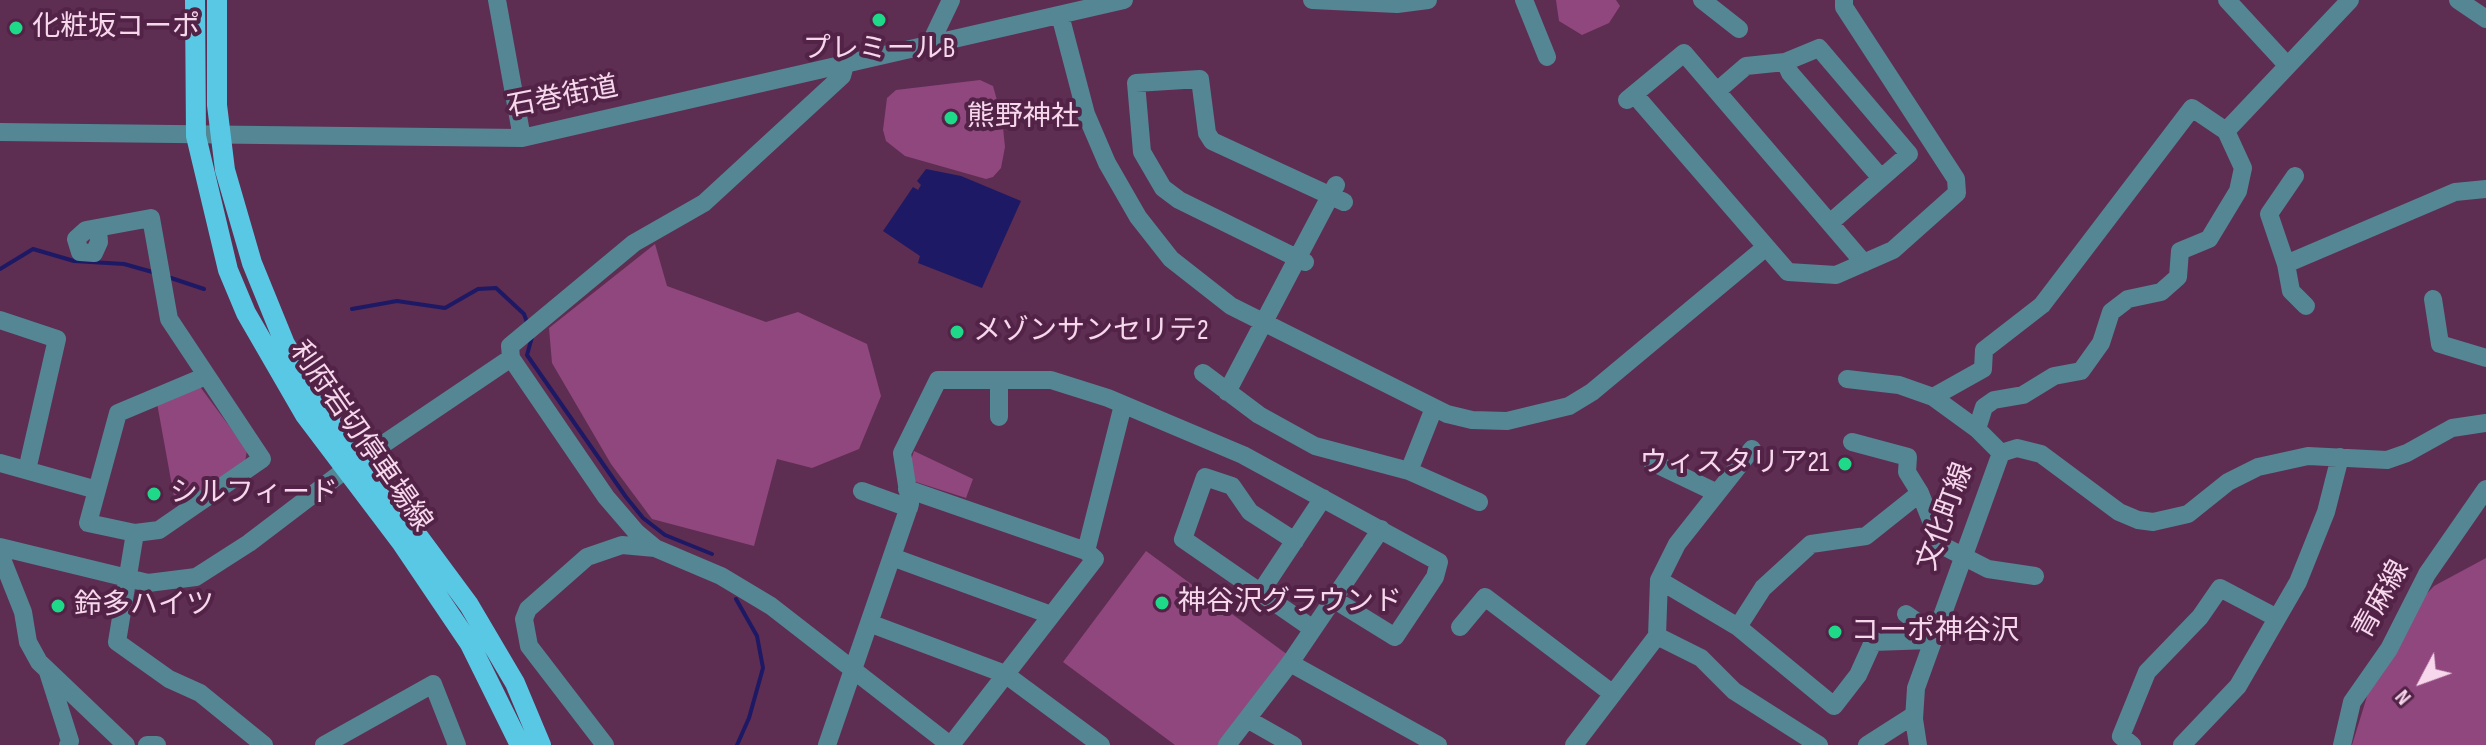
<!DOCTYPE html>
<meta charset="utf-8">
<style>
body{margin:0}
#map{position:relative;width:2486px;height:745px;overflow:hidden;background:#5e2d52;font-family:"Sofia Sans Condensed",sans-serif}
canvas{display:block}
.north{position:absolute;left:2382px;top:641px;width:80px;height:80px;-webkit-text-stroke:6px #522347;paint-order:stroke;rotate:229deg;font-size:22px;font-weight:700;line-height:32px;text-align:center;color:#f6d7ec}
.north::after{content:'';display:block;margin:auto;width:28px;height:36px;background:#f6d7ec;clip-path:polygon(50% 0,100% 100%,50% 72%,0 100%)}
</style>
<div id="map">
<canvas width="2486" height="745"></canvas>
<div class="north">N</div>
</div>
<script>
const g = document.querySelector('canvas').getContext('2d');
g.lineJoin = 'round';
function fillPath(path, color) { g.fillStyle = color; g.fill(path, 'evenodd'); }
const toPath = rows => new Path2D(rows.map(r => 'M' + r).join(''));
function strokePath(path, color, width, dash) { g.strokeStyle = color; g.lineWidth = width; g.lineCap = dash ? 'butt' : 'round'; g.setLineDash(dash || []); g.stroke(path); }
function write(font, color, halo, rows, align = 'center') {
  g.font = font + ' "Sofia Sans Condensed","Noto Sans JP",sans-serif'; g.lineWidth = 8; g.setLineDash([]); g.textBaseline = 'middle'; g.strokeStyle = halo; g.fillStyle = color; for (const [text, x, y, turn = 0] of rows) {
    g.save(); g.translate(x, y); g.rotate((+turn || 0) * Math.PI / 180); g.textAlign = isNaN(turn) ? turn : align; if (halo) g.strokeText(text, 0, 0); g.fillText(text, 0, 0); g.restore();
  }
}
fillPath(toPath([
 [1556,0,1616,0,1620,6,1609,23,1582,35,1559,21],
 [980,80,993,86,1002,118,1005,147,1001,168,993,177,986,179,905,156,886,141,883,130,887,98,896,90],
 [655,244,667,286,766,322,798,312,867,344,881,396,859,449,812,468,777,459,754,546,652,519,611,464,552,363,549,328],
 [198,384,247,450,245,462,182,508,174,497,157,403],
 [914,451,973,479,966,498,913,481,910,463],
 [1146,551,1288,655,1219,745,1175,745,1063,662],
 [2486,558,2486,745,2352,745,2385,638,2434,586]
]), '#90477e');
fillPath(toPath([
 [926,169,961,176,1021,201,982,288,918,263,920,256,883,231,913,187,918,190,921,185,917,181]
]), '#1e1965');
strokePath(toPath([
 [0,269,33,249,74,261,124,264,156,273],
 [168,277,204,289],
 [352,309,397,301,445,308,478,289,496,288,524,314,528,325],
 [532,337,527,355,626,497,643,518,665,535,712,554],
 [736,599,757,636,763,668,749,718,737,745]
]), '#1e1965', 4);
strokePath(toPath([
 [497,0,522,138],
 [1312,0,1397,4,1428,0],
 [1524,0,1547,57],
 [1702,0,1739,29],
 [2227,0,2287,65],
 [2458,0,2486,19],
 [1060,15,1086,114,1107,163,1138,217,1171,259,1231,306,1447,414,1472,420,1507,421,1569,406,1592,392,1766,247],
 [930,44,951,0],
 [1785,62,1790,73,1881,178],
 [1717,91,1746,66,1785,62,1819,48,1909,154,1831,222],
 [1634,94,1788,272,1836,275,1893,250,1957,193,1956,179,1844,7,1844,0],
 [1627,100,1684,53,1864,263],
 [0,132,522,138,1124,0],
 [2295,176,2269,214,2286,264,2291,291,2306,306],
 [98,229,99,242,94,253,80,252,76,239,86,230,151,218,169,319,262,459,159,530,135,533,88,523,118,413,206,376],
 [1305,262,1179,200,1163,188,1142,152,1136,83,1200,79,1207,133,1212,141,1344,202],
 [2286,264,2455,192,2486,189],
 [2433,299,2440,344,2486,358],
 [0,320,57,339,27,470],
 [511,358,510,346,634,243,704,203,842,76,845,65],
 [1203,373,1259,415,1315,446,1409,471,1479,502],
 [1847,379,1899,385,1933,397,1977,429,2001,453],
 [999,381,999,417],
 [1227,392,1336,185],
 [1933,397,1983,369,1984,350,2042,305,2192,108,2226,131,2350,0],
 [1977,429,1984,407,1994,400,2023,395,2054,376,2081,371,2101,343,2111,312,2128,299,2161,292,2178,277,2180,251,2209,239,2238,191,2243,168,2226,131],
 [1852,442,1908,457,1907,472,1920,493],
 [1652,462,1715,492],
 [0,463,97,490],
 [1409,471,1434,408],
 [907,489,1086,551,1123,405],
 [862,491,909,508],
 [135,533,117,642,169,679,200,693,264,745],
 [1295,541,1250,512,1232,486,1205,477,1183,539,1313,629],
 [0,547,148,583,196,577,249,543,345,470,511,358,606,497,637,533,655,548,721,576,771,606,950,745],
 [0,554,23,612,28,642,39,662,126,745],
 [892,557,1051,615],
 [1659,580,1738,627,1834,706,1858,675,1873,642,1931,640],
 [1260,593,1323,498],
 [1906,614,1933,633],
 [869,623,1005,674,1101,745],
 [1460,627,1485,597,1613,694],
 [1738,627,1763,588,1811,544,1866,536,1920,493,1939,541,1947,548,1988,569,2035,576],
 [1657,636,1701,658,1734,691,1819,745],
 [1290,663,1438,745],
 [48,672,70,741,68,745],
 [1247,719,1293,745],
 [147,745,157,745],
 [324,745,433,684,457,745],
 [605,745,529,646,524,619,528,609,587,557,622,545,655,548],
 [827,745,910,504,902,453,938,380,1051,380,1108,398,1243,455,1439,562,1435,577,1395,637,1335,600],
 [951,745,1095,559,1086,551],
 [1227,745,1290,663,1381,529],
 [1574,745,1657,636,1659,580,1677,544,1752,449],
 [1867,745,1914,715],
 [1918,745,1914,719,1916,688,2001,453,2017,448,2041,454,2119,512,2138,520,2153,522,2188,514,2228,482,2258,467,2308,456,2387,460,2407,453,2452,428,2486,423],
 [2132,745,2121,736,2147,672,2200,617,2220,588,2277,618],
 [2182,745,2238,686,2298,582,2326,512,2340,457],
 [2342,745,2352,702,2389,649,2427,574,2486,489]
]), '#548693', 18);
strokePath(toPath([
 [195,0,196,136,228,270,246,313,305,415,401,542,470,644,520,745],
 [217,0,217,105,225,170,252,263,285,344,324,409,469,605,515,683,541,745]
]), '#58c8e4', 20);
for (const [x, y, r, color] of [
 [879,20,8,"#1dd988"],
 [16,28,8,"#1dd988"],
 [951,118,8,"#1dd988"],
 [957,332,8,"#1dd988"],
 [1845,464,8,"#1dd988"],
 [154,494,8,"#1dd988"],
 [1162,603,8,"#1dd988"],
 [58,606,8,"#1dd988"],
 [1835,632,8,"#1dd988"]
]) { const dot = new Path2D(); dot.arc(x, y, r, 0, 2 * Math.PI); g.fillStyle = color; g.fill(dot); strokePath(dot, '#522347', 3); }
write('28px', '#f6d7ec', '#522347', [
 ["化粧坂コーポ",32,28],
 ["プレミールB",879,50,"center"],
 ["熊野神社",967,118],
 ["メゾンサンセリテ2",973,332],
 ["ウィスタリア21",1829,464,"right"],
 ["シルフィード",170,494],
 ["神谷沢グラウンド",1178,603],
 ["鈴多ハイツ",74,606],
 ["コーポ神谷沢",1851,632]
], 'left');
write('28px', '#f6d7ec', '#522347', [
 ["石巻街道",563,98,-11],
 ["利府岩切停車場線",360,437,55],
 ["文化町線",1946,517,-70],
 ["青麻線",2382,600,-61]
]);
</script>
